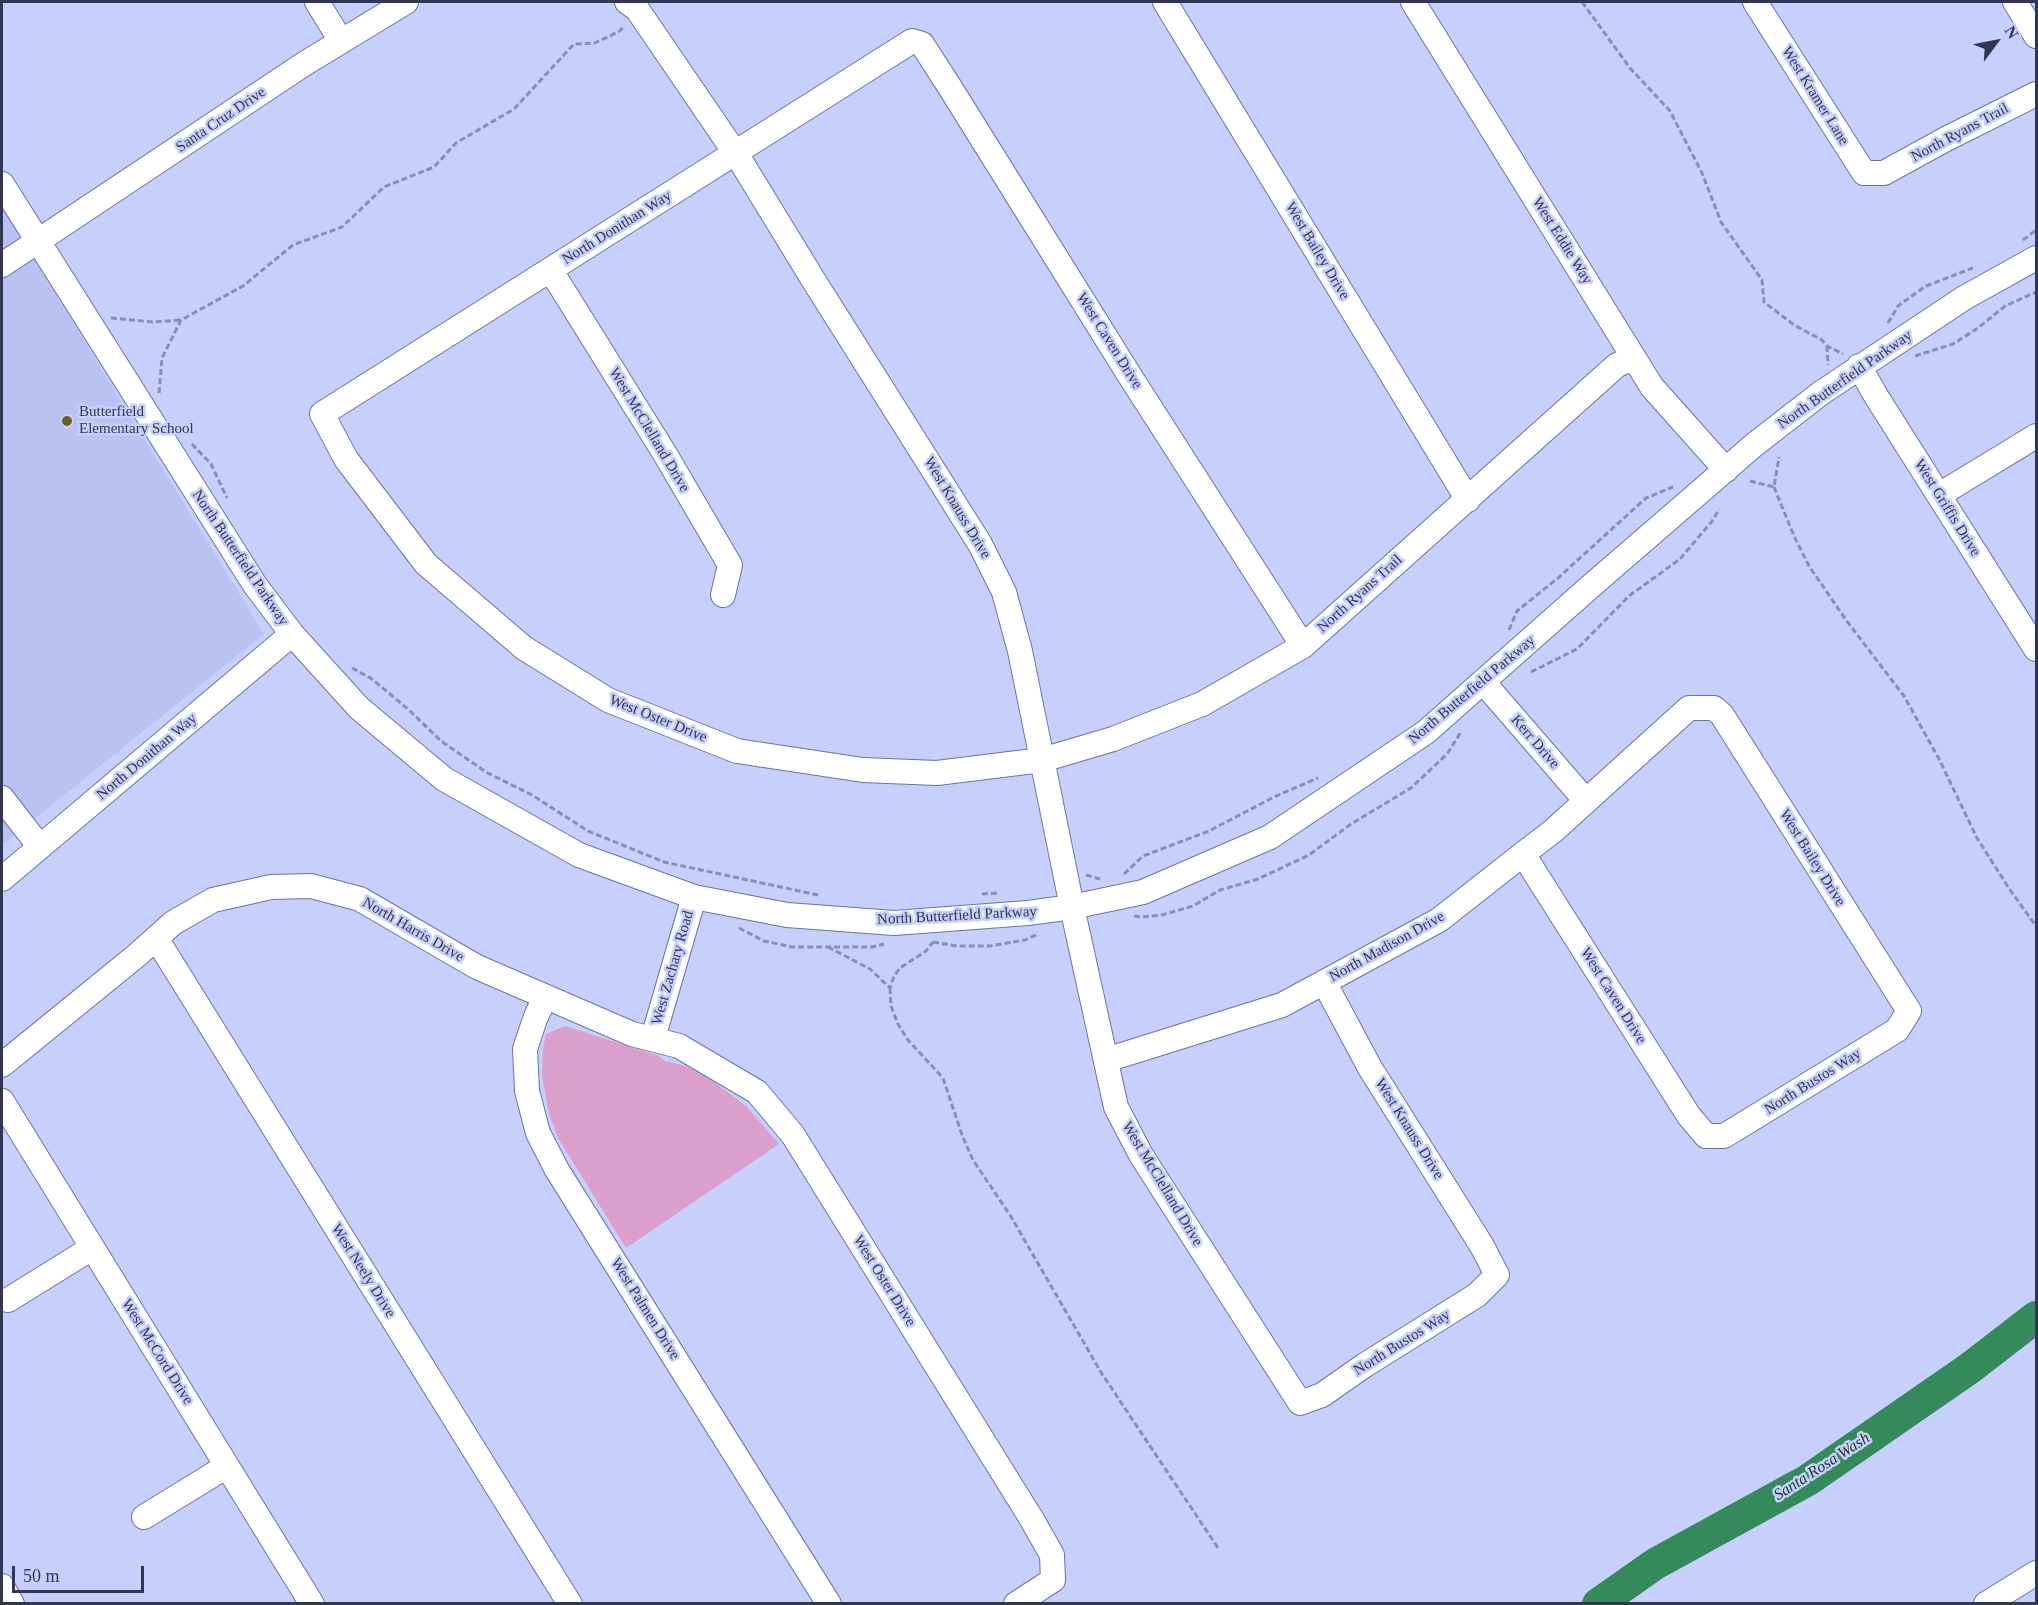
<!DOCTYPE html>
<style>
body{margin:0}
#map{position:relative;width:2038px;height:1605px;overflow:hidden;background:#c7cffb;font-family:"Times New Roman",serif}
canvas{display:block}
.frame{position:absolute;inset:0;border:3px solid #323653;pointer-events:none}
.north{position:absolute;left:1966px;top:12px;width:60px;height:60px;-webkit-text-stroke:4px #c7cffb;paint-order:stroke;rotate:58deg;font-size:16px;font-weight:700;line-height:24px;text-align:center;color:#323653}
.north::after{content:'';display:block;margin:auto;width:21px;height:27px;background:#323653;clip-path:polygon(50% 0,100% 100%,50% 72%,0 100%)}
.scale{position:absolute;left:12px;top:1566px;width:132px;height:27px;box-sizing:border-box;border:3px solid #323653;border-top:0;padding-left:8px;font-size:18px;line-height:21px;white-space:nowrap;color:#323653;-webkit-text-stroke:4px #c7cffb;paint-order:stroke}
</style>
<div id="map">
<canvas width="2038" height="1605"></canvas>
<div class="frame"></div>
<div class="north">N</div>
<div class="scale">50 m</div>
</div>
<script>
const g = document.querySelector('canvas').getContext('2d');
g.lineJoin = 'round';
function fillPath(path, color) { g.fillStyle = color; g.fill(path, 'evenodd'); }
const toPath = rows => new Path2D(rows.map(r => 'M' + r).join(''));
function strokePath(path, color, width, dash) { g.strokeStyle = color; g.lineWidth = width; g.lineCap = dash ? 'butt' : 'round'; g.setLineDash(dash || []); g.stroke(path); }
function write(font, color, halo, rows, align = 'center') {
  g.font = font + ' "Times New Roman",serif'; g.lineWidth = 5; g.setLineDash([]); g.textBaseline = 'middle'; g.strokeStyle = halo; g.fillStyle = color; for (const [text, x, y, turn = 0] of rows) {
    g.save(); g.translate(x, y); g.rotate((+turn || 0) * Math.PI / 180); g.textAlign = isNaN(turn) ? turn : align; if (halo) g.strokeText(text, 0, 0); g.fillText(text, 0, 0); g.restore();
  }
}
fillPath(toPath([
 [2,207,264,634,2,845]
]), '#b9c2f1');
fillPath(toPath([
 [565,1026,659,1056,665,1061,686,1066,710,1079,746,1106,779,1144,626,1248,558,1138,549,1113,542,1076,543,1049,546,1034]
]), '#da9fca');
strokePath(toPath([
 [1598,1604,1655,1564,1808,1480,1970,1368,2036,1317]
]), '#358a5c', 32);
const minor = toPath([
 [317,2,341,41],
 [627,2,637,9,740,160,814,281,980,544,1004,592,1020,651,1072,907,1116,1107,1141,1155,1300,1403,1322,1395,1365,1365,1477,1295,1497,1275,1482,1246,1370,1068,1324,982],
 [1165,2,1468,500],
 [1413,2,1652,387,1726,470],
 [1755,2,1864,173,1884,173,1946,139,2036,94],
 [2015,2,2036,36],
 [2,184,255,585,292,634,359,708,444,779,579,855,694,897,787,915,894,923,1028,913,1072,907,1143,892,1270,837,1426,732,1591,586,1754,445,1821,393,1964,298,2036,258],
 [2,265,304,64,406,2],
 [548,271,558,282,665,454,730,565,723,595],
 [1859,366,1876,396,2036,649],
 [1939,495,2036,436],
 [1303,646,1128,373,951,89,922,44,912,41,322,414,346,459,426,564,524,648,608,700,737,751,863,770,937,773,1042,760,1113,739,1202,704,1303,646,1617,365,1634,358],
 [1484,683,1586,801],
 [2,798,40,847],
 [2,879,292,634],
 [156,938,570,1604],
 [545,997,535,1019,525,1049,527,1091,538,1133,557,1170,829,1604],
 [653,1038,694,897],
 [1106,1060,1282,1005,1439,920,1523,854,1553,831,1689,708,1714,708,1722,715,1909,1011,1897,1030,1724,1136,1706,1136,1689,1116,1523,854],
 [2,1065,136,956,173,923,213,900,271,887,311,886,360,899,477,967,632,1034,679,1046,757,1092,793,1135,1031,1518,1052,1555,1053,1580,1016,1604],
 [2,1101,312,1604],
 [8,1300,92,1248],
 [144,1517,227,1466],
 [2,1586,12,1604],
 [1986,1604,2036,1573]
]);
strokePath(minor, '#6872b3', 26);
strokePath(toPath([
 [1582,2,1630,68,1670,111,1702,173,1721,222,1762,280,1764,302,1794,325,1822,340,1827,346,1843,354],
 [2023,240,2036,230],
 [111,318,153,322,181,320],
 [1888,323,1898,306,1926,286,1973,268],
 [1827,346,1828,365],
 [1915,356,1953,344,1978,328,2005,306,2036,292],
 [159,393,162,358,181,320,243,286,293,245,342,227,384,187,434,167,456,143,514,109,574,44,595,43,620,31,624,25],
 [192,444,211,464,227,498],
 [1750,481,1774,487,1779,457],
 [1774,487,1794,536,1809,566,1846,620,1904,696,1939,759,1977,838,2010,890,2036,926],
 [1509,630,1517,611,1558,578,1646,498,1673,487],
 [352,668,372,679,409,710,441,741,486,772,532,795,588,831,664,862,818,895],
 [1531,672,1577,649,1629,596,1680,559,1713,520,1719,509],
 [1124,874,1143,856,1209,831,1276,796,1318,778],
 [1086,875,1100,879],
 [982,894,997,893],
 [1134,916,1141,917,1162,915,1193,906,1220,890,1258,879,1309,855,1351,824,1411,788,1447,754,1461,732],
 [739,928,764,941,792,947,872,947,884,944],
 [933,942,957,946,990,946,1025,940,1038,934],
 [828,947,870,969,890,988,894,976,900,968,926,951,933,942],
 [890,988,891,1006,898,1024,908,1040,943,1078,962,1135,973,1160,1010,1215,1102,1374,1218,1548]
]), '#888eb4', 3, [6, 3]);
strokePath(minor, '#fff', 24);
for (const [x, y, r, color] of [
 [67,421,6,"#6b5f2c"]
]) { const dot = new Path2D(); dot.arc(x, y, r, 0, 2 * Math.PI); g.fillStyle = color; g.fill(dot); strokePath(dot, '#c7cffb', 2); }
write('15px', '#323653', '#c7cffb', [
 ["West Kramer Lane",1815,96,58],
 ["Santa Cruz Drive",221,120,-34],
 ["North Ryans Trail",1960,133,-28],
 ["North Donithan Way",617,228,-32],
 ["West Eddie Way",1562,241,58],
 ["West Bailey Drive",1317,251,59],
 ["West Caven Drive",1109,341,58],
 ["North Butterfield Parkway",1845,380,-35],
 ["West McClelland Drive",649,430,59],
 ["West Knauss Drive",957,508,59],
 ["West Griffis Drive",1947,508,58],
 ["North Butterfield Parkway",240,558,56],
 ["North Ryans Trail",1360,594,-42],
 ["North Butterfield Parkway",1472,690,-40],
 ["West Oster Drive",658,719,22],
 ["Kerr Drive",1535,742,49],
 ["North Donithan Way",147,757,-40],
 ["West Bailey Drive",1812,858,58],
 ["North Butterfield Parkway",957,916,-3],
 ["North Harris Drive",413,930,30],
 ["North Madison Drive",1387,947,-29],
 ["West Zachary Road",673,968,-74],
 ["West Caven Drive",1613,996,58],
 ["North Bustos Way",1813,1082,-32],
 ["West Knauss Drive",1409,1129,58],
 ["West McClelland Drive",1162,1184,59],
 ["West Neely Drive",363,1271,58],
 ["West Oster Drive",884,1281,58],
 ["West Palmen Drive",645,1309,58],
 ["North Bustos Way",1402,1343,-32],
 ["West McCord Drive",157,1352,58]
]);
write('15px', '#323653', '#c7cffb', [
 ["Butterfield",79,412],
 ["Elementary School",79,429]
], 'left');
write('italic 16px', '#173b26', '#c7cffb', [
 ["Santa Rosa Wash",1822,1467,-33]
]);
</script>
